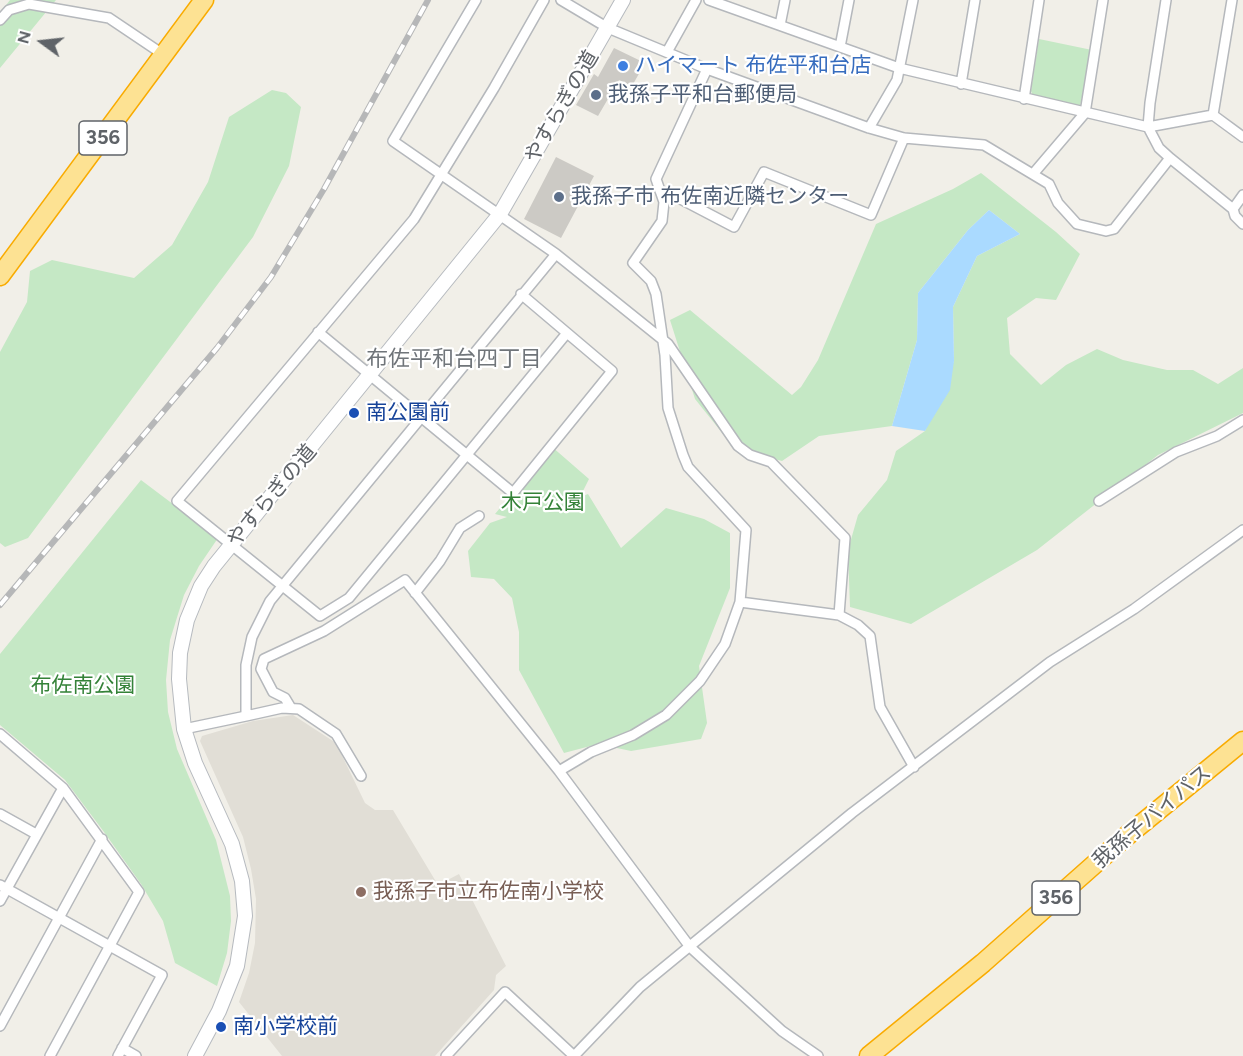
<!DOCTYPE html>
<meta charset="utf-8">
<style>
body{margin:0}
#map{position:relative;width:1243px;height:1056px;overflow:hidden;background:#f1efe8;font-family:Figtree,sans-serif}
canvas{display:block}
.north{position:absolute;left:12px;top:12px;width:60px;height:60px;-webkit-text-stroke:4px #fff;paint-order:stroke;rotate:285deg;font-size:16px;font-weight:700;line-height:24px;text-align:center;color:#5f6368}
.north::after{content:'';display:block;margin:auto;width:21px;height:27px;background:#5f6368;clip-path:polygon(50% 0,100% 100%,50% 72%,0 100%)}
</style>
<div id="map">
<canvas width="1243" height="1056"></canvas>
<div class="north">N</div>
</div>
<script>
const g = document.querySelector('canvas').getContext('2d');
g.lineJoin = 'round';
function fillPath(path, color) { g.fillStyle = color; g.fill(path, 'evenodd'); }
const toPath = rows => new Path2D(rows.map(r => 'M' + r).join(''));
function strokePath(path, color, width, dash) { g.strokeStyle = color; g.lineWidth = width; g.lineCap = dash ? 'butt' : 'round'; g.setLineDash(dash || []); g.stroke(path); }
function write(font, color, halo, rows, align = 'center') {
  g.font = font + ' Figtree,"Noto Sans JP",sans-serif'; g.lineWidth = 4.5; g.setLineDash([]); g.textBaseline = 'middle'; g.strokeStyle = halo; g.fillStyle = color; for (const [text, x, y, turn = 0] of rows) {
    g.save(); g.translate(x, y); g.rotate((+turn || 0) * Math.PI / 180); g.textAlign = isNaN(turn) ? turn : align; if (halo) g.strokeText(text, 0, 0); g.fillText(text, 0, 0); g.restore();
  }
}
fillPath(toPath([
 [293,715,336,743,365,803,375,810,393,810,438,885,459,874,506,966,496,975,494,990,435,1056,282,1056,239,1002,249,973,255,943,256,899,251,869,243,837,200,741,202,736,253,721]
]), '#e1ded6');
fillPath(toPath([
 [10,0,56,0,0,68,0,13],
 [1039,39,1092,50,1080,106,1033,96,1031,91],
 [272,90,286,93,301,107,289,166,253,237,28,538,5,547,0,543,0,352,27,302,30,271,52,260,134,278,172,245,208,182,229,117],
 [981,173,1056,232,1080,254,1056,300,1036,298,1007,318,1010,354,1041,385,1066,365,1097,349,1123,360,1167,370,1193,370,1218,384,1243,368,1243,413,1158,455,1037,550,911,624,850,607,848,550,858,515,887,480,896,451,925,431,954,361,953,307,977,256,1020,234,989,210,968,230,918,293,917,340,892,426,819,436,782,461,735,449,695,399,670,320,690,310,792,395,801,387,818,360,876,224,953,189],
 [551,446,589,479,580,497,588,494,621,548,666,508,704,519,730,533,730,588,699,666,707,723,701,739,631,751,598,744,564,753,519,670,519,632,512,598,494,579,471,577,468,551,490,523,507,517,495,514],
 [141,480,218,538,199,566,184,595,170,640,166,680,168,712,177,749,216,840,230,896,231,921,227,953,217,986,175,963,163,921,141,884,104,832,65,780,0,725,0,654]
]), '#c5e8c5');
fillPath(toPath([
 [989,210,1020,234,977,256,953,307,954,361,950,390,925,431,892,426,917,340,918,293,968,230]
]), '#aadaff');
fillPath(toPath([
 [614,48,645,63,632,86,619,80,598,116,576,105,594,74,598,77],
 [556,157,594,176,561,238,524,219]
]), '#cccac5');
const street = toPath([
 [476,0,393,141,556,254,668,344,738,446,750,455,771,462,845,538,839,615],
 [544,0,494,88,414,219,177,501,320,616,349,598,567,333],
 [561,0,608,28,707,69,869,128,904,138,984,145,1049,184,1058,203,1077,224,1106,231,1114,229,1170,158,1159,148,1148,127,1150,103,1166,0],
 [709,0,899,68,1148,127,1213,115,1232,0],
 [0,20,9,10,29,4,109,18,164,55],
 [780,25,785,0],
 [840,47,849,0],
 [667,52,696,0],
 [961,84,975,0],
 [1024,99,1039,0],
 [1213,115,1243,137],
 [869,128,897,80,913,0],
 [1170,158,1233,209,1243,195],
 [1033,174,1085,113,1103,0],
 [660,191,669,193,734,227,764,172,871,215,904,138],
 [1233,209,1235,216,1243,224],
 [318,332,513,493,612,371,521,294],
 [1099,501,1176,452,1217,436,1243,420],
 [415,593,440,561,460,528,479,516],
 [740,602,839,615,858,625,870,636,880,707,914,767],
 [291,708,285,698,273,692,261,669,264,659,324,631,405,580,559,771,690,947,782,1031,818,1056],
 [246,716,282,708,299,709,336,734,361,776],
 [184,729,246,716,246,665,252,637,270,601,556,254],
 [0,734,63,788,139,892,50,1056],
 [559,771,591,752,633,735,666,715,700,681,725,644,740,602,746,530,688,467,683,455,668,408,665,355,656,294,651,281,633,263,662,221,664,202,656,179,707,69],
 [0,814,36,834],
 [0,885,162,975,118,1056],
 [0,901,63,788],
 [0,1026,102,839],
 [122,1048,136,1056],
 [446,1056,505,992,574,1056],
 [574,1056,640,987,852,813,1050,662,1134,609,1243,530]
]);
const secondary = toPath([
 [195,1056,219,1011,237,966,245,916,242,881,232,844,195,763,184,729,179,679,180,653,187,620,201,586,214,566,500,214,623,0]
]);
const highway = toPath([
 [0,276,204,0],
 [869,1056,983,963,1123,839,1243,741]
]);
strokePath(street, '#b5b8bc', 12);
strokePath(secondary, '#b6babf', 16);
strokePath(highway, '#f9ab00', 21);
strokePath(street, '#fff', 9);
strokePath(secondary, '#fff', 14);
strokePath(highway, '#fde293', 18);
const rail = toPath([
 [0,605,217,348,271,277,324,189,428,0]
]);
strokePath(rail, '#b6b7b8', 6);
strokePath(rail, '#fff', 4, [11]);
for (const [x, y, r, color] of [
 [623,66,6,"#3f7fe0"],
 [596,95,6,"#5c6f8a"],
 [559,197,6,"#5c6f8a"],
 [354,413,6,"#1a4fb4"],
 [361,892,6,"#8d6e63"],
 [221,1027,6,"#1a4fb4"]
]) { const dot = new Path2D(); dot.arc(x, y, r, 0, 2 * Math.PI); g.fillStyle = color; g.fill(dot); strokePath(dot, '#fff', 2); }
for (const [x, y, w] of [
 [103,138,48],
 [1056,898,48]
]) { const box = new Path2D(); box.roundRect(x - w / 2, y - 17, w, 34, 4.5); g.fillStyle = '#fff'; g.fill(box); strokePath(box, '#5f6368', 1.5); }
write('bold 20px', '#5f6368', null, [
 ["356",103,138],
 ["356",1056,898]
]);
write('21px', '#366cbe', '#fff', [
 ["ハイマート 布佐平和台店",635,66]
], 'left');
write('21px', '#4e5e75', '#fff', [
 ["我孫子平和台郵便局",608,95],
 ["我孫子市 布佐南近隣センター",571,197]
], 'left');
write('21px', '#5f6368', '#fff', [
 ["やすらぎの道",562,107,-60],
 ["やすらぎの道",272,496,-50],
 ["我孫子バイパス",1152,817,-40]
]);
write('21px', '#164399', '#fff', [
 ["南公園前",366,413],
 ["南小学校前",233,1027]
], 'left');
write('21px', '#348238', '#fff', [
 ["木戸公園",543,503],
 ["布佐南公園",83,686]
]);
write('21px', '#785e54', '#fff', [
 ["我孫子市立布佐南小学校",373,892]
], 'left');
write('22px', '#70757a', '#fff', [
 ["布佐平和台四丁目",454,360]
]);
</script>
